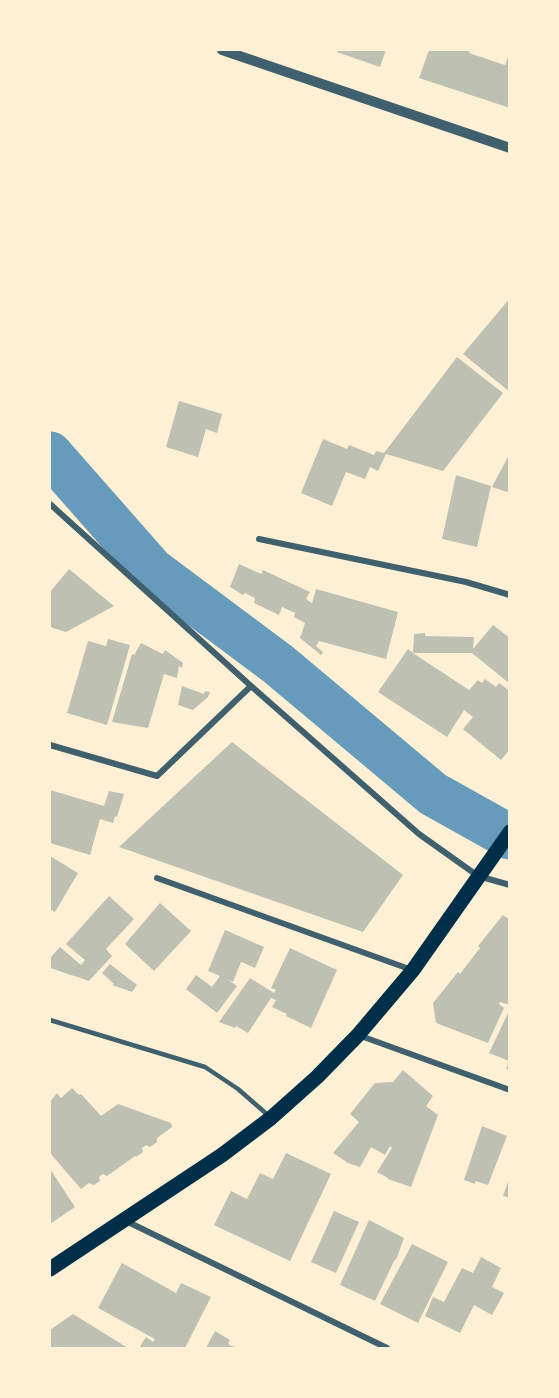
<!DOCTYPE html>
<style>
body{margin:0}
#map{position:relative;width:559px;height:1398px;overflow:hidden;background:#fdf0d5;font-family:"Fira Sans",sans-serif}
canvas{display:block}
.frame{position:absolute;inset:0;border:51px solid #fdf0d5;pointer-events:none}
</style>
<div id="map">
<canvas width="559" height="1398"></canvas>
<div class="frame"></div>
</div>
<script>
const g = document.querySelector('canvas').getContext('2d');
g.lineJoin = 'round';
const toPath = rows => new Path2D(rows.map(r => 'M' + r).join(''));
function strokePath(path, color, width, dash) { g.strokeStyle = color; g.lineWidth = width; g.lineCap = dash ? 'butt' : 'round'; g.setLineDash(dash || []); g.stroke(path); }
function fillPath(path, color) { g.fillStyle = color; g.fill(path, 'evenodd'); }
strokePath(toPath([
 [50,454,152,570,278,664,433,794,510,837]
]), '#669bbc', 45);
fillPath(toPath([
 [338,50,386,50,380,67,337,52],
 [429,50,470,50,469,53,505,65,510,52,510,108,419,78],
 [510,298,510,392,463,354],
 [457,357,503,393,443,471,386,454,378,471,370,467,365,479,346,472,332,506,301,493,323,439,347,449,349,445,374,455,376,451,384,453],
 [179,401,222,414,217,433,206,429,198,457,166,447],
 [510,453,510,493,492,487],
 [456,475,491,486,477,547,442,539],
 [239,564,261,574,263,570,310,592,306,599,312,603,316,589,398,612,386,659,319,641,316,646,323,652,321,655,300,638,305,623,294,617,295,613,282,607,279,615,254,603,255,598,245,593,243,595,230,587],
 [69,569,114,606,66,632,50,627,50,592],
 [493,625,510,638,510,684,472,653,413,653,469,690,478,680,482,683,485,679,496,687,499,683,510,691,510,749,501,760,463,729,473,717,464,710,447,737,378,692,408,649,413,653,414,634,425,633,425,636,474,637,473,649],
 [108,639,130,645,107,725,67,713,88,641,106,646],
 [141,643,163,654,165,650,183,663,182,668,179,666,177,678,164,674,148,728,112,722,132,654,134,655],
 [182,686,204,694,205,691,210,692,208,697,193,710,178,705],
 [232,742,403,875,363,932,119,847],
 [50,790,104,806,109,791,124,794,117,817,115,816,113,823,100,819,90,855,50,843],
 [50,856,78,873,55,912,50,909],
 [109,896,134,919,106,949,112,956,89,981,50,968,50,958,60,947,81,965,85,960,66,944],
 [160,903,191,931,154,971,125,944],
 [503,915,510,920,510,1005,500,1002,499,1004,504,1008,488,1043,436,1023,433,1003,458,972,460,974,480,948,478,946],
 [225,930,264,947,255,968,241,962,233,982,227,979,237,986,217,1013,186,989,196,975,212,987,220,976,208,971],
 [290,948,337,970,311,1028,286,1016,287,1014,272,1007,276,1000,271,998,248,1033,236,1026,235,1028,219,1022,250,978,274,993,276,990,271,988],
 [110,964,137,985,132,992,112,985,114,984,102,973],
 [510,1009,510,1070,506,1069,509,1061,489,1053],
 [403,1070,433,1096,426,1106,438,1115,411,1187,388,1179,388,1178,377,1172,392,1148,390,1146,385,1155,371,1147,360,1167,348,1163,333,1153,359,1122,350,1114,375,1083,393,1082],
 [72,1088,79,1095,81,1094,101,1116,118,1104,171,1123,172,1127,157,1138,157,1142,150,1147,146,1145,142,1148,143,1152,136,1157,135,1156,107,1176,103,1174,99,1177,100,1181,94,1185,89,1183,81,1189,50,1153,50,1102,57,1093,61,1098],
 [482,1126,507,1136,488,1185,475,1181,475,1184,464,1180],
 [286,1153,331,1174,290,1261,214,1225,231,1191,247,1199,260,1173,273,1179],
 [50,1169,75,1207,50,1224],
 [509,1179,510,1179,510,1198,503,1196],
 [334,1211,359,1222,336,1273,311,1262],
 [369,1220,404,1238,396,1260,395,1259,375,1301,340,1285],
 [412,1244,448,1262,418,1323,380,1304],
 [481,1257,501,1268,492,1287,504,1293,492,1315,474,1305,460,1333,425,1316,433,1297,444,1302,462,1268,473,1273],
 [122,1263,176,1293,181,1283,211,1297,185,1348,139,1348,146,1337,153,1342,155,1339,98,1308],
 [73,1314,128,1348,50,1348,50,1330],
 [215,1331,230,1340,228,1344,236,1348,206,1348]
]), '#bec0b2');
strokePath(toPath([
 [50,1020,205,1067,238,1089,269,1116]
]), '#3f606c', 4.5);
strokePath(toPath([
 [50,504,251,686,419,834,478,876,510,885],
 [259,539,466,582,510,595],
 [50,745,157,776,251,686],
 [157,878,412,970],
 [358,1035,510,1090],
 [126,1221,387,1348]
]), '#3f606c', 6);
strokePath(toPath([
 [222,50,510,148]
]), '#3f606c', 10);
strokePath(toPath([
 [50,1269,222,1155,271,1118,317,1077,358,1035,413,970,510,832]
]), '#003049', 15);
</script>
